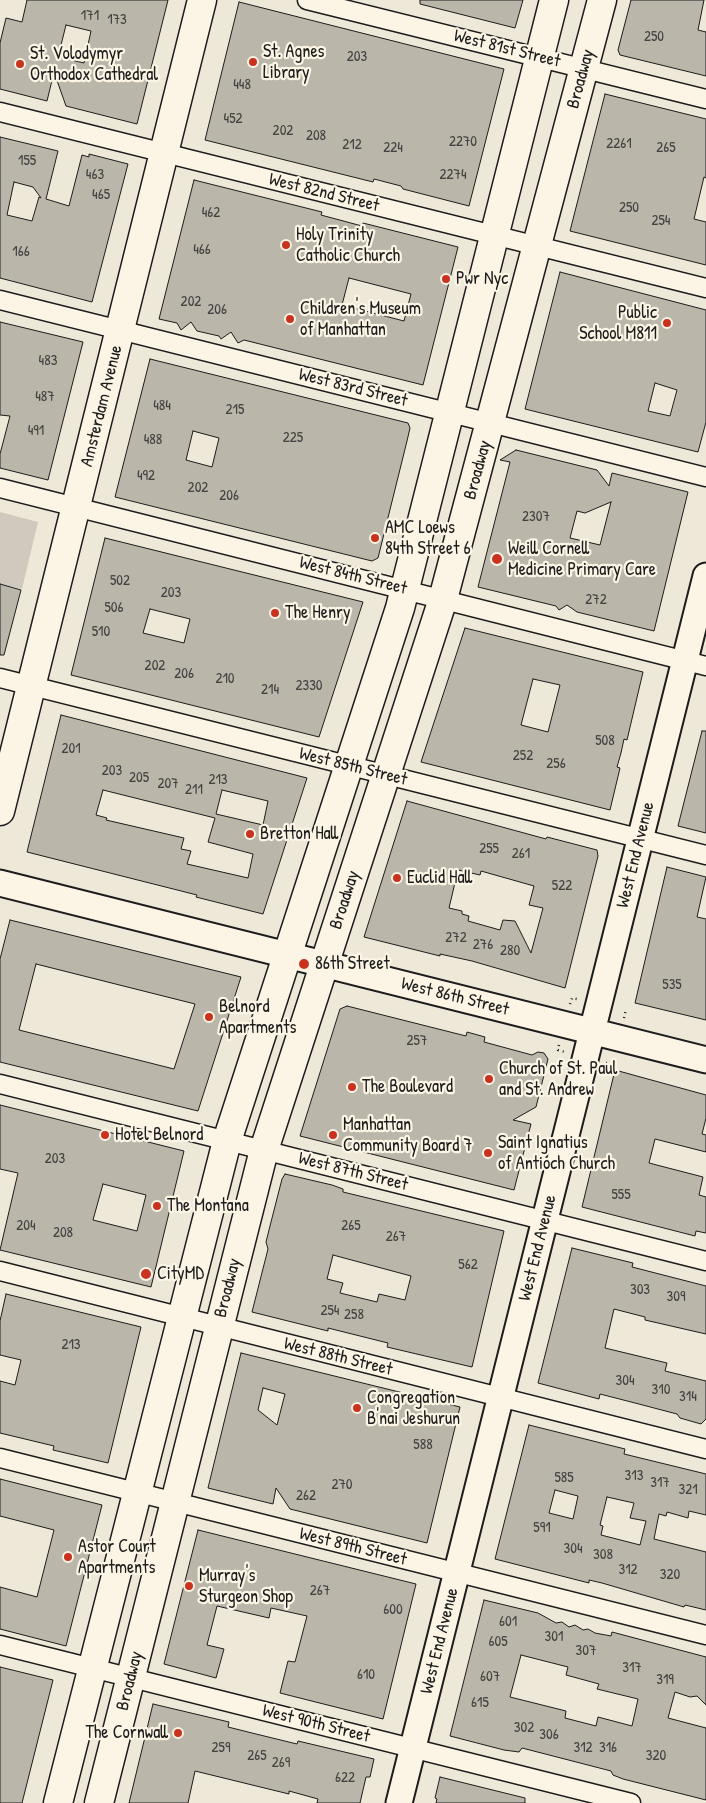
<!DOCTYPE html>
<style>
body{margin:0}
canvas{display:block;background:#eee8d9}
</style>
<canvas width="706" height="1803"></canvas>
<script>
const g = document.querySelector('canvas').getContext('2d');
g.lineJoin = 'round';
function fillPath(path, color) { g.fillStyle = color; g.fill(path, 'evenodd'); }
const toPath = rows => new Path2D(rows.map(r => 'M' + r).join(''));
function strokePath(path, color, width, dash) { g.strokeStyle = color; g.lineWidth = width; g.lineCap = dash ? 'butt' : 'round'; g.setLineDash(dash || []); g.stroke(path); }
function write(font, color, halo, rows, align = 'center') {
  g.font = font + ' "Patrick Hand",sans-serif'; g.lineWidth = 4.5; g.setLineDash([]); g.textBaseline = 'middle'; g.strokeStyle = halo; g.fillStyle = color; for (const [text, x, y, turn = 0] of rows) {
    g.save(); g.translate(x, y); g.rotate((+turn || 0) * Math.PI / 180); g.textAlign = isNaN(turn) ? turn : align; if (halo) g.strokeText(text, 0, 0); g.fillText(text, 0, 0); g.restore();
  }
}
fillPath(toPath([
 [0,512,38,522,22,589,0,584]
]), '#cfcabd');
const building = toPath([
 [27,0,168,0,137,124,66,106,54,72,47,101,0,89,0,43,6,18,22,22,27,0],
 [66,25,91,31,84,63,58,57,66,25],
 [420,0,523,0,515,28,420,4,420,0],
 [631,0,704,0,698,30,706,32,706,76,620,55,618,50,631,0],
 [239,2,504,69,469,206,403,189,401,186,374,179,373,182,205,140,239,2],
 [605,94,706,119,706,178,704,177,694,219,706,222,706,265,570,231,605,94],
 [0,137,58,151,46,199,69,206,82,155,89,157,89,154,128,164,92,302,0,278,0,137],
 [14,182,33,187,41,198,39,197,32,221,7,215,14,182],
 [194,180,322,212,321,215,362,226,363,223,458,247,423,385,244,340,238,343,231,332,221,339,219,336,197,331,191,322,181,330,177,323,159,319,194,180],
 [349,278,411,294,404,321,342,305,349,278],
 [560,272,706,310,706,422,698,452,525,409,560,272],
 [655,383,677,390,670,416,648,411,655,383],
 [0,322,83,342,48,480,0,468,0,454,10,416,0,415,0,322],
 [150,359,408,423,410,428,407,441,378,558,372,561,115,497,150,359],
 [193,431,219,438,212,467,186,460,193,431],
 [516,450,597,470,609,486,612,473,688,492,654,631,577,612,567,605,559,610,556,606,478,587,510,462,500,460,516,450],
 [611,502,600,545,570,538,577,511,585,513,611,502],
 [105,538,363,602,319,737,71,675,105,538],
 [150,609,190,619,184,643,143,633,150,609],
 [0,584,21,590,4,655,0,655,0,584],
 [465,628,643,672,627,740,624,739,621,753,617,767,620,768,610,810,421,762,465,628],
 [533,679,560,685,548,732,521,725,533,679],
 [61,715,307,778,263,914,196,897,197,895,27,852,61,715],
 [103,790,215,818,208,842,253,854,248,878,187,864,191,851,181,849,184,838,106,820,107,818,96,815,103,790],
 [222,790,268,801,263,825,216,814,222,790],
 [702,731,706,731,706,833,678,826,702,731],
 [407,801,546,839,547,837,597,850,598,856,565,988,472,961,440,954,440,956,364,937,407,801],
 [458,870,480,875,481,871,534,886,529,905,543,908,531,953,515,921,503,920,500,930,468,921,469,916,462,914,462,911,449,908,458,870],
 [667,867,706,877,697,917,706,919,706,1020,635,1003,667,867],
 [10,920,241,977,198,1111,0,1062,0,959,10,920],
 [36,964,195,1004,174,1069,19,1030,36,964],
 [347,1006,466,1036,467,1032,485,1037,484,1042,532,1055,538,1052,544,1053,548,1059,536,1107,513,1120,531,1124,514,1190,300,1136,340,1009,347,1006],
 [615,1070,706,1095,706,1118,702,1134,706,1135,706,1152,655,1139,649,1163,703,1177,699,1195,706,1197,706,1233,696,1231,695,1236,582,1207,615,1070],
 [0,1105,184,1151,151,1287,0,1250,18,1173,0,1169,0,1105],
 [103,1184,146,1195,137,1231,93,1220,103,1184],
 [285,1174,332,1185,343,1189,343,1192,504,1231,472,1367,387,1347,388,1343,328,1328,328,1331,252,1312,268,1249,266,1242,271,1222,282,1179,285,1174],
 [333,1255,411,1276,405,1300,379,1294,377,1302,340,1293,343,1283,327,1279,333,1255],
 [572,1248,633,1263,632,1267,706,1286,706,1334,645,1320,645,1317,614,1309,605,1348,667,1363,665,1371,706,1381,706,1419,701,1424,680,1418,677,1414,635,1403,600,1394,599,1399,538,1383,572,1248],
 [6,1294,141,1327,108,1463,53,1450,54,1446,0,1433,0,1381,15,1385,21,1360,0,1355,0,1321,6,1294],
 [241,1353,460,1407,427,1543,290,1509,276,1488,273,1504,208,1488,241,1353],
 [263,1388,285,1394,277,1425,258,1410,263,1388],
 [529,1425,625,1449,624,1454,706,1474,706,1515,689,1511,688,1518,667,1512,666,1516,659,1514,654,1539,706,1552,706,1610,685,1605,684,1607,602,1583,589,1580,589,1583,495,1559,529,1425],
 [555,1490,578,1496,573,1519,549,1513,555,1490],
 [607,1497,634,1503,630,1518,646,1521,640,1545,601,1535,603,1526,600,1525,607,1497],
 [0,1479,102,1505,66,1646,0,1629,0,1587,37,1597,54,1530,0,1516,0,1479],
 [198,1530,416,1584,383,1719,280,1693,288,1661,295,1662,307,1616,271,1608,269,1618,217,1606,207,1645,224,1649,216,1678,164,1664,198,1530],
 [484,1600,538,1613,556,1623,562,1622,569,1627,575,1625,583,1630,588,1629,595,1633,611,1636,612,1632,706,1657,706,1705,697,1696,690,1697,675,1692,668,1718,706,1728,706,1800,623,1779,613,1775,611,1771,584,1764,522,1748,519,1752,504,1750,450,1736,484,1600],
 [521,1655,568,1667,566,1675,599,1684,597,1689,638,1699,632,1726,598,1717,596,1726,565,1718,566,1711,510,1697,521,1655],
 [0,1667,53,1680,22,1803,0,1803,0,1667],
 [153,1704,229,1722,228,1727,256,1734,297,1744,298,1741,374,1759,370,1777,366,1777,360,1803,317,1803,318,1799,289,1791,289,1794,195,1771,188,1803,129,1803,153,1704],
 [440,1777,525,1798,525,1803,436,1803,437,1799,435,1798,440,1777]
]);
fillPath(building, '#bab6aa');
strokePath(building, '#1c1c1c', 1);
const street = toPath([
 [307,0,706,99],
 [0,112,706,288],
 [0,300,706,477],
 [0,488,706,666],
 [0,678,706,855],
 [0,1084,706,1261],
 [0,1271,706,1449],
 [0,1458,706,1635],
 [0,1645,631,1803]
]);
const secondary = toPath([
 [0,883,706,1060],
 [399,1803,706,576]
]);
const primary = toPath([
 [0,811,202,0],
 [58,1803,227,1141,400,608,554,0],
 [99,1803,264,1150,443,599,602,0]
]);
strokePath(street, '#1c1c1c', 21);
strokePath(secondary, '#1c1c1c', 29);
strokePath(primary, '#1c1c1c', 31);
strokePath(toPath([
 [570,1004,572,998,577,999],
 [624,1018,626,1009],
 [559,1045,558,1050,565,1052],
 [606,1063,614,1064,615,1059]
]), '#1c1c1c', 2.5, [1, 4]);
strokePath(street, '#fcf5e5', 18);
strokePath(secondary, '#fcf5e5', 25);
strokePath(primary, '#fcf5e5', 28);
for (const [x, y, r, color] of [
 [253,62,5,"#c8321e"],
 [20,64,5,"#c8321e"],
 [286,245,5,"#c8321e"],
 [446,279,5,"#c8321e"],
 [290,319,5,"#c8321e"],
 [667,323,5,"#c8321e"],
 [375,538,5,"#c8321e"],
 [497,559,6,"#c8321e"],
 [275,613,5,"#c8321e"],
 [250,834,5,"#c8321e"],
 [397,878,5,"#c8321e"],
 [304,964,6,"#c8321e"],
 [209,1017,5,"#c8321e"],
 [489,1079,5,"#c8321e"],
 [352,1087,5,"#c8321e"],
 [105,1135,5,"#c8321e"],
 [333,1135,5,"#c8321e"],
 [488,1153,5,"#c8321e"],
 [157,1206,5,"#c8321e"],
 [146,1274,6,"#c8321e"],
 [357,1408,5,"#c8321e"],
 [68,1557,5,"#c8321e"],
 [189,1586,5,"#c8321e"],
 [178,1733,5,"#c8321e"]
]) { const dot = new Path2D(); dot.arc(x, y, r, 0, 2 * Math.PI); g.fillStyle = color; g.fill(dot); strokePath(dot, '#fcf5e5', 2); }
write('15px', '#444240', null, [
 ["171",90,16],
 ["173",117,20],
 ["250",654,37],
 ["203",357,57],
 ["448",242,85],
 ["452",233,119],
 ["202",283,131],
 ["208",316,136],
 ["2270",463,142],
 ["2261",619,144],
 ["212",352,145],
 ["224",393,148],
 ["265",666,148],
 ["155",27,161],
 ["463",95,175],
 ["2274",453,175],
 ["465",101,195],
 ["250",629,208],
 ["462",211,213],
 ["254",661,221],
 ["466",202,250],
 ["166",21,252],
 ["202",191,302],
 ["206",217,310],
 ["483",48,361],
 ["487",45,397],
 ["484",162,406],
 ["215",235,410],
 ["491",36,431],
 ["225",293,438],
 ["488",153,440],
 ["492",146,476],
 ["202",198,488],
 ["206",229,496],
 ["2307",536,517],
 ["502",120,581],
 ["203",171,593],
 ["272",596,600],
 ["506",114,608],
 ["510",101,632],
 ["202",155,666],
 ["206",184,674],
 ["210",225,679],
 ["2330",309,686],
 ["214",270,690],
 ["508",605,741],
 ["201",71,749],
 ["252",523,756],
 ["256",556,764],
 ["203",112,771],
 ["205",139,778],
 ["213",218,780],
 ["207",168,784],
 ["211",194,790],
 ["255",489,849],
 ["261",521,854],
 ["522",562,886],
 ["272",456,938],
 ["276",483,945],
 ["280",510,951],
 ["535",672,985],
 ["257",417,1041],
 ["203",55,1159],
 ["555",621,1195],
 ["204",26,1226],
 ["265",351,1226],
 ["208",63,1233],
 ["267",396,1237],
 ["562",468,1265],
 ["303",640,1290],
 ["309",676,1297],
 ["254",330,1311],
 ["258",354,1315],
 ["213",71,1345],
 ["304",625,1381],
 ["310",661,1390],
 ["314",688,1397],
 ["588",423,1445],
 ["313",634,1476],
 ["585",564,1478],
 ["317",660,1483],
 ["270",342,1485],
 ["321",688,1490],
 ["262",306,1496],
 ["591",542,1528],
 ["304",573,1549],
 ["308",603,1555],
 ["312",628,1570],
 ["320",670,1575],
 ["267",320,1591],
 ["600",393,1610],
 ["601",508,1622],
 ["301",554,1637],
 ["605",498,1642],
 ["307",586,1651],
 ["317",632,1668],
 ["610",366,1675],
 ["607",490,1677],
 ["319",665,1680],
 ["615",480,1703],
 ["302",524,1728],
 ["306",549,1735],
 ["259",221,1748],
 ["312",583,1748],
 ["316",608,1748],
 ["265",257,1756],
 ["320",656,1756],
 ["269",281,1763],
 ["622",345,1778]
]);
write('18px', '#1c1c1c', '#fcf5e5', [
 ["West 81st Street",507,49,14],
 ["Broadway",581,79,-75],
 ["West 82nd Street",324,193,14],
 ["West 83rd Street",353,388,14],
 ["Amsterdam Avenue",102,406,-76],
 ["Broadway",478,470,-75],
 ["West 84th Street",353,576,14],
 ["West 85th Street",353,767,14],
 ["West End Avenue",636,855,-76],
 ["Broadway",345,900,-72],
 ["West 86th Street",455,997,14],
 ["West 87th Street",353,1172,14],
 ["West End Avenue",538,1248,-76],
 ["Broadway",228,1288,-76],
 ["West 88th Street",338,1357,14],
 ["West 89th Street",353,1547,14],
 ["West End Avenue",440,1641,-76],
 ["Broadway",130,1681,-76],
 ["West 90th Street",316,1724,14]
]);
write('18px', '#1c1c1c', '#fcf5e5', [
 ["St. Agnes",263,52],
 ["Library",263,73],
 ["St. Volodymyr",30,54],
 ["Orthodox Cathedral",30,75],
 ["Holy Trinity",296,235],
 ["Catholic Church",296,256],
 ["Pwr Nyc",456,279],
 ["Children's Museum",300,309],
 ["of Manhattan",300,330],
 ["Public",657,313,"right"],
 ["School M811",657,334,"right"],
 ["AMC Loews",385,528],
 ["84th Street 6",385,549],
 ["Weill Cornell",508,549],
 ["Medicine Primary Care",508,570],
 ["The Henry",285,613],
 ["Bretton Hall",260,834],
 ["Euclid Hall",407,878],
 ["86th Street",315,964],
 ["Belnord",219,1007],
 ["Apartments",219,1028],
 ["Church of St. Paul",499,1069],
 ["and St. Andrew",499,1090],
 ["The Boulevard",362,1087],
 ["Manhattan",343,1125],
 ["Community Board 7",343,1146],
 ["Hotel Belnord",115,1135],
 ["Saint Ignatius",498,1143],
 ["of Antioch Church",498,1164],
 ["The Montana",167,1206],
 ["CityMD",157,1274],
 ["Congregation",367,1398],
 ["B'nai Jeshurun",367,1419],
 ["Astor Court",78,1547],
 ["Apartments",78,1568],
 ["Murray's",199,1576],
 ["Sturgeon Shop",199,1597],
 ["The Cornwall",168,1733,"right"]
], 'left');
</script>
